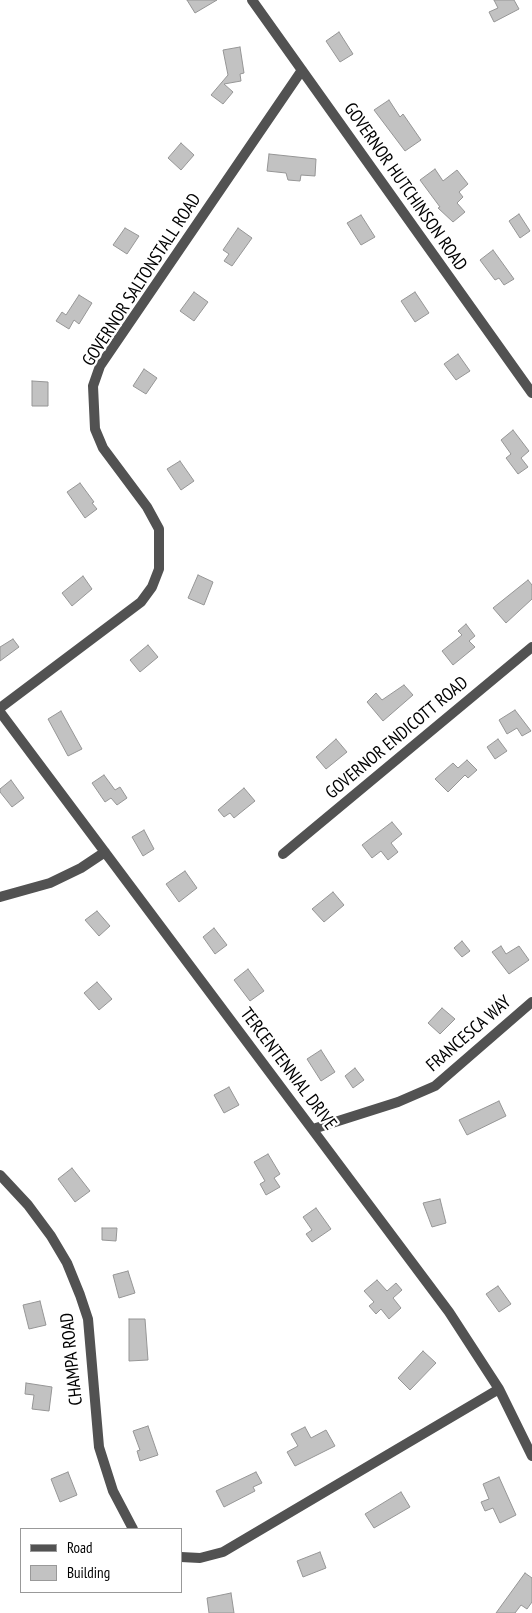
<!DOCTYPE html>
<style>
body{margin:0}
#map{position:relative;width:532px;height:1613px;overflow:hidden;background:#fff;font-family:"PT Sans Narrow",sans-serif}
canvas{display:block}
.legend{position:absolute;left:20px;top:1528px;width:162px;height:65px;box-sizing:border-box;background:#fff;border:1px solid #999;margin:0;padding:6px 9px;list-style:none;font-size:15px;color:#000}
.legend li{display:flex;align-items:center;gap:10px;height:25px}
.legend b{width:25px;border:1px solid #999}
</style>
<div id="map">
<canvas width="532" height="1613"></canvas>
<ul class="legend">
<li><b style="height:6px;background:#525252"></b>Road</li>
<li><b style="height:14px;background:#c2c2c2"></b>Building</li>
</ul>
</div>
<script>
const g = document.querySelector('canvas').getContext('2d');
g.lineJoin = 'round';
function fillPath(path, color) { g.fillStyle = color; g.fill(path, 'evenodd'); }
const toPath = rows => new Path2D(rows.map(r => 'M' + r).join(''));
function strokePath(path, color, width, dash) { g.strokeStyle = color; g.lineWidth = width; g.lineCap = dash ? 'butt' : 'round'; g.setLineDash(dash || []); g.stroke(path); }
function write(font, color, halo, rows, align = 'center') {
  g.font = font + ' "PT Sans Narrow",sans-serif'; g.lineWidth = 4.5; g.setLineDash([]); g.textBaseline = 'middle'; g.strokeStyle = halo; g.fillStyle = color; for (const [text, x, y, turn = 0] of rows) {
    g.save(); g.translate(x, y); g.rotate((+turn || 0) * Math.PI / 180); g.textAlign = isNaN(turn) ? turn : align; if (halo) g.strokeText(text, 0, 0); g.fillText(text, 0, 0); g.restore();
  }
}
const building = toPath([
 [187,0,217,0,195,13,187,0],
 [494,0,514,0,519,9,494,22,489,12,498,8,494,0],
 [339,32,353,54,340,62,326,41,339,32],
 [240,47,244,73,240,74,241,81,224,84,233,92,223,104,211,95,228,75,223,50,240,47],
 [389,100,400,117,403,114,421,140,405,151,374,110,389,100],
 [181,143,194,155,181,170,168,158,181,143],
 [269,154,316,159,315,176,301,175,300,181,288,180,286,173,267,171,269,154],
 [435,169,443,181,457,170,468,184,459,192,463,197,457,203,465,212,453,222,438,208,440,207,420,180,435,169],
 [519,214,530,231,520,238,509,221,519,214],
 [361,215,375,237,361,245,347,223,361,215],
 [125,228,139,236,127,254,113,245,125,228],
 [238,228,252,238,232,266,224,261,229,254,223,250,238,228],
 [493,250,514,279,504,285,499,278,495,280,480,260,493,250],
 [194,292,208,302,194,321,180,311,194,292],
 [415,292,429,313,415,322,401,301,415,292],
 [79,295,92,303,79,324,74,320,69,329,56,321,62,312,66,315,79,295],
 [458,354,470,371,456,380,444,364,458,354],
 [144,369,157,378,146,394,133,386,144,369],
 [32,381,48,382,48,406,32,406,32,381],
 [513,430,529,451,521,458,528,467,518,474,506,458,511,454,501,440,513,430],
 [180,461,194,481,181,490,167,469,180,461],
 [80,483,94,502,92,503,97,509,85,518,67,492,80,483],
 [198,575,213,582,204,605,188,598,198,575],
 [83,576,92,589,72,606,62,593,83,576],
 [528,580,532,585,532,599,506,623,493,608,528,580],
 [466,624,475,636,469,641,475,647,453,665,442,651,462,635,458,631,466,624],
 [13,639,19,647,0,661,0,647,13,639],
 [148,645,158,657,140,672,130,660,148,645],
 [404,685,413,695,383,721,367,702,376,693,382,700,404,685],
 [515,710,531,731,522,736,517,728,507,734,499,720,515,710],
 [61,711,82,749,68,756,48,719,61,711],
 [336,739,347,752,326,769,316,757,336,739],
 [498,739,507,751,495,759,487,747,498,739],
 [467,760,477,770,468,778,465,775,448,792,435,779,453,763,458,768,467,760],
 [104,775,115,790,120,787,127,798,117,805,111,798,105,802,92,783,104,775],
 [11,780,24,798,12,807,0,792,0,789,11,780],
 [244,788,255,801,234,818,230,813,224,817,218,810,244,788],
 [392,822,402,834,391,843,398,852,388,860,381,851,372,858,362,845,392,822],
 [144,830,154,849,143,856,132,837,144,830],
 [185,871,197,888,179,902,166,884,185,871],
 [333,892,344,905,324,922,312,909,333,892],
 [97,911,110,926,99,936,85,920,97,911],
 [214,928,227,945,215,954,203,937,214,928],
 [462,941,470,951,462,957,454,948,462,941],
 [501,946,506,954,519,946,529,960,509,974,492,952,501,946],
 [248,969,264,991,250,1001,234,980,248,969],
 [97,982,112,999,99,1010,84,993,97,982],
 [442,1008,455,1019,440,1034,428,1023,442,1008],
 [321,1050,335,1072,321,1081,307,1059,321,1050],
 [355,1068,364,1080,353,1088,345,1076,355,1068],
 [229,1087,239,1105,224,1113,214,1095,229,1087],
 [499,1101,506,1116,467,1135,459,1120,499,1101],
 [268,1154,280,1174,274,1178,280,1187,266,1195,260,1184,265,1181,254,1162,268,1154],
 [72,1168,90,1191,75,1202,58,1179,72,1168],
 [440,1199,446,1223,432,1227,423,1203,440,1199],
 [316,1208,331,1229,312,1242,306,1234,312,1230,303,1217,316,1208],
 [102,1228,117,1228,116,1241,102,1240,102,1228],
 [128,1271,135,1293,119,1298,113,1275,128,1271],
 [377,1280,387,1291,396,1283,402,1290,393,1298,401,1308,389,1319,381,1309,376,1314,369,1306,374,1302,364,1291,377,1280],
 [498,1286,511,1304,499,1312,486,1294,498,1286],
 [40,1301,46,1325,29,1329,23,1305,40,1301],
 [129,1319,145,1319,148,1360,129,1361,129,1319],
 [423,1351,436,1363,410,1390,398,1378,423,1351],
 [26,1383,52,1387,49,1411,32,1409,34,1395,25,1394,26,1383],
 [148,1426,158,1455,140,1461,137,1451,140,1450,133,1431,148,1426],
 [305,1427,311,1438,326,1430,335,1446,295,1466,287,1452,298,1446,291,1434,305,1427],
 [68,1472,77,1495,60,1502,51,1479,68,1472],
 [256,1472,262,1483,253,1487,255,1491,224,1507,216,1491,256,1472],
 [499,1477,516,1515,500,1523,493,1508,485,1511,481,1502,489,1499,483,1484,499,1477],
 [401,1492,410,1507,374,1528,365,1514,401,1492],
 [320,1552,326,1568,303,1577,297,1561,320,1552],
 [525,1573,532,1578,532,1602,527,1609,521,1605,515,1613,496,1613,525,1573],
 [231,1593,234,1613,209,1613,207,1598,231,1593]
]);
fillPath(building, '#c2c2c2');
strokePath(building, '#969696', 1);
strokePath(toPath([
 [252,0,532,393],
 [0,708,141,602,152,587,159,569,159,529,147,507,103,448,95,429,93,386,100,366,302,70],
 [0,712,449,1312,499,1389,532,1456],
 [283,854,532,647],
 [0,897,50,883,81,868,105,852],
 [313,1129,398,1102,435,1086,532,1002],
 [0,1175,28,1205,51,1236,67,1263,80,1295,88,1319,99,1447,113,1491,133,1529],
 [181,1557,200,1558,223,1552,499,1389]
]), '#525252', 10);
write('18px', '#000', '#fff', [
 ["GOVERNOR HUTCHINSON ROAD",405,187,55],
 ["GOVERNOR SALTONSTALL ROAD",142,280,-57],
 ["GOVERNOR ENDICOTT ROAD",397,738,-40],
 ["FRANCESCA WAY",469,1034,-41],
 ["TERCENTENNIAL DRIVE",288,1069,53],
 ["CHAMPA ROAD",72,1359,-96]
]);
</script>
